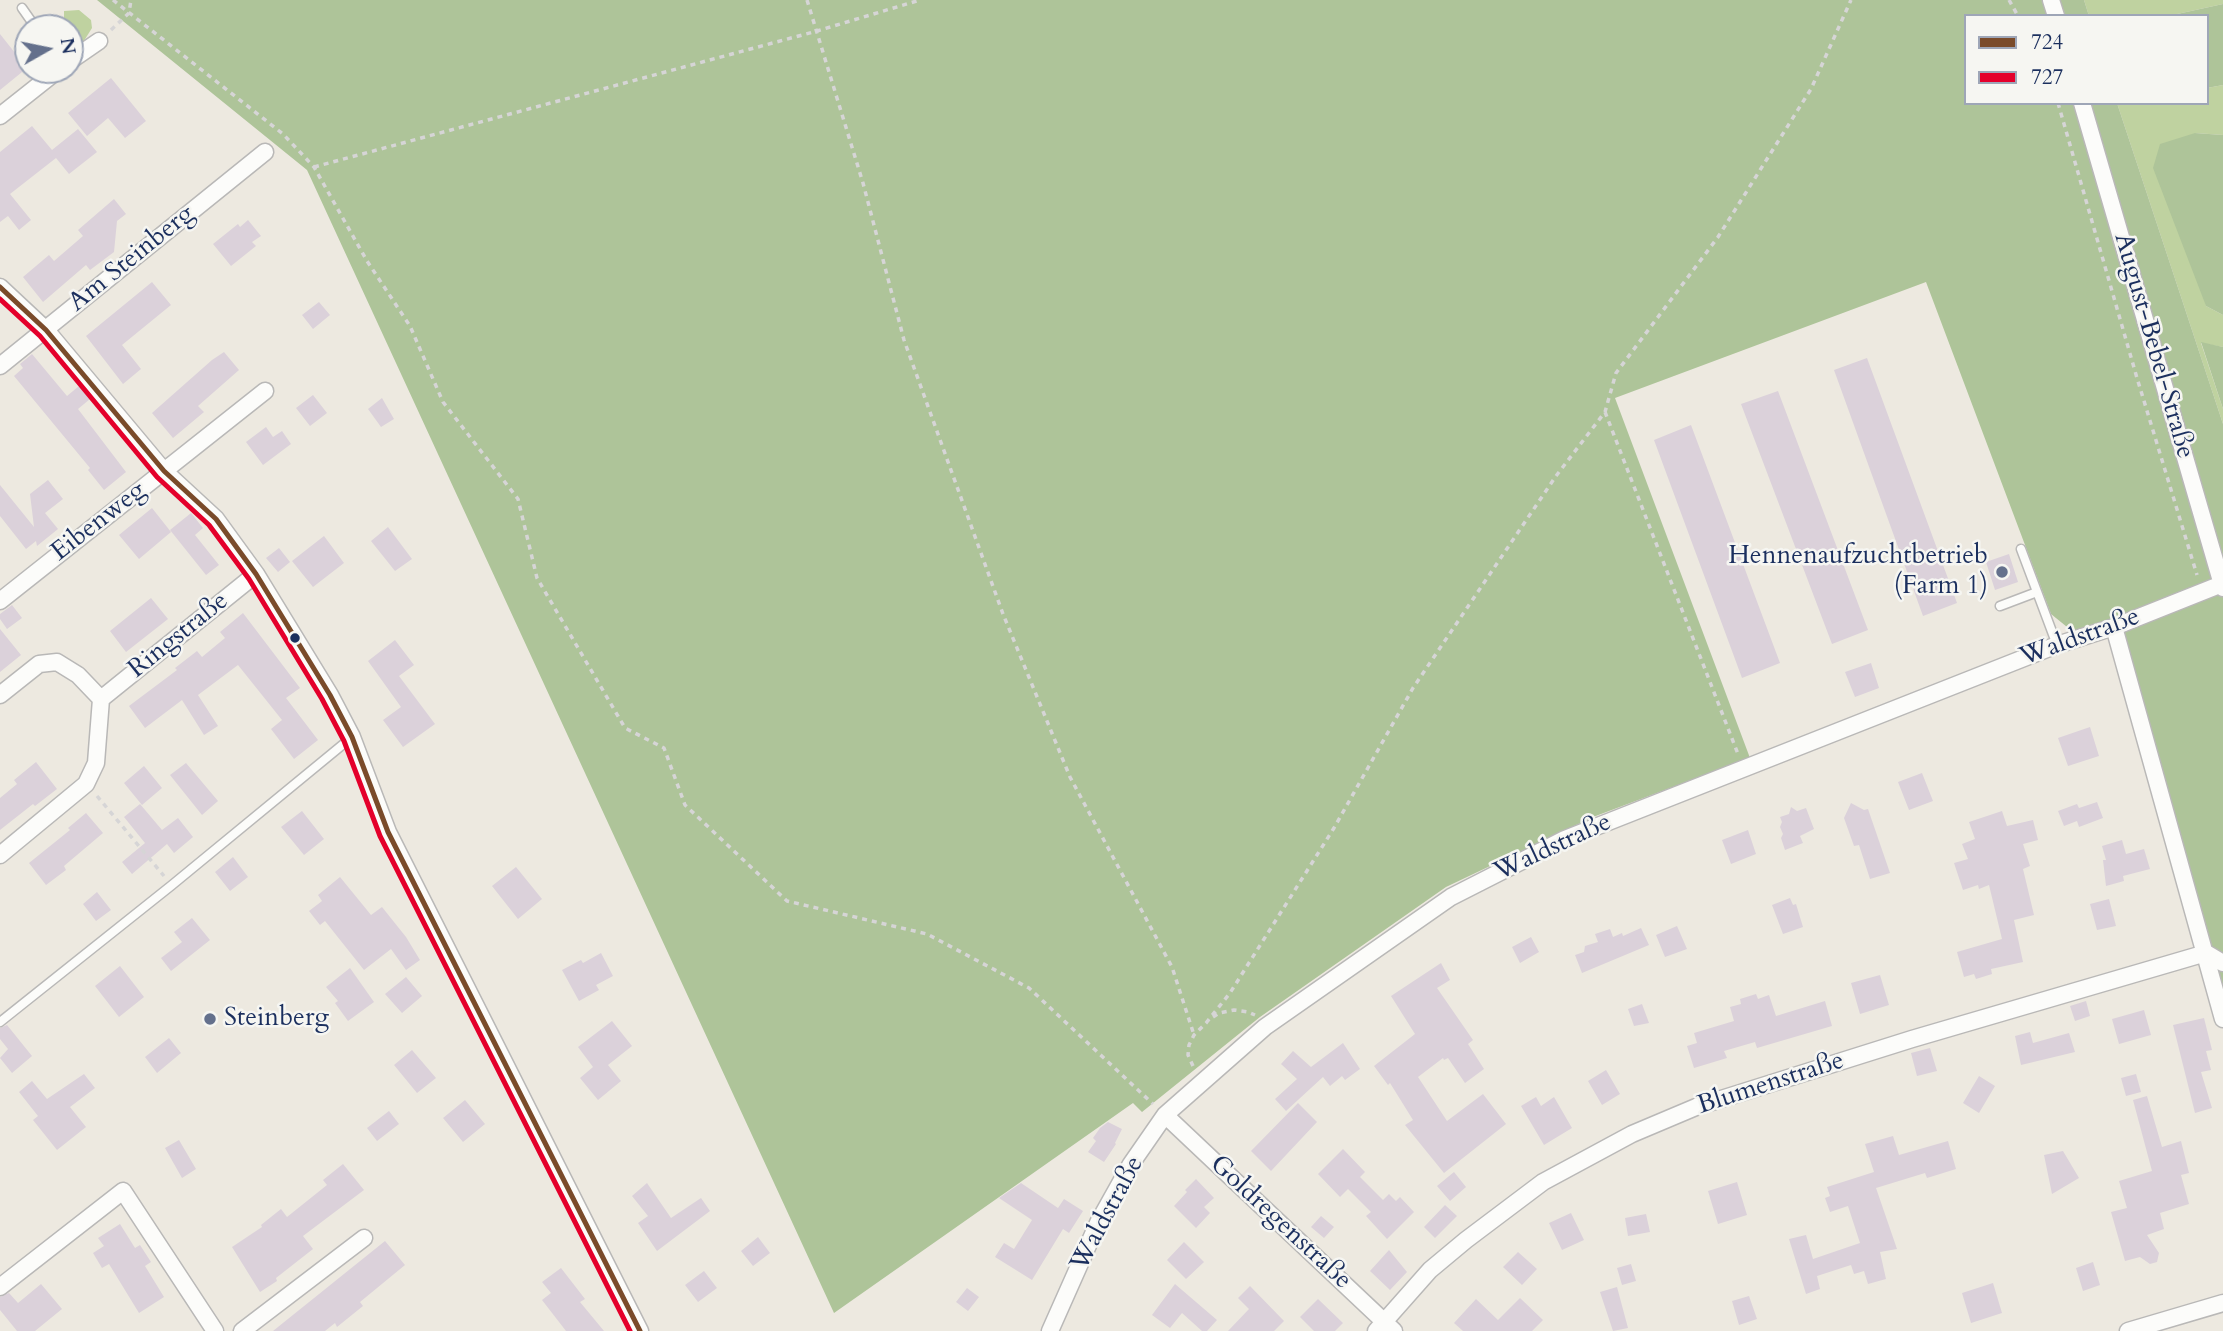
<!DOCTYPE html>
<meta charset="utf-8">
<style>
body{margin:0}
#map{position:relative;width:2223px;height:1331px;overflow:hidden;background:#ede9e0;font-family:Cardo,serif}
canvas{display:block}
.legend{position:absolute;left:1964px;top:14px;width:245px;height:91px;box-sizing:border-box;background:#f6f6f2;border:2px solid #9ea6b7;margin:0;padding:9px 12px;list-style:none;font-size:21px;color:#1b2f5e}
.legend li{display:flex;align-items:center;gap:14px;height:35px}
.legend b{width:35px;border:2px solid #9ea6b7}
.north{position:absolute;left:14px;top:14px;width:70px;height:70px;box-sizing:border-box;background:#f6f6f2;border:2px solid #9ea6b7;border-radius:50%;rotate:81deg;font-size:19px;font-weight:700;line-height:28px;text-align:center;color:#1b2f5e}
.north::after{content:'';display:block;margin:auto;width:24px;height:32px;background:#64708c;clip-path:polygon(50% 0,100% 100%,50% 72%,0 100%)}
</style>
<div id="map">
<canvas width="2223" height="1331"></canvas>
<ul class="legend">
<li><b style="height:9px;background:#7a4b2a"></b>724</li>
<li><b style="height:9px;background:#e4002b"></b>727</li>
</ul>
<div class="north">N</div>
</div>
<script>
const g = document.querySelector('canvas').getContext('2d');
g.lineJoin = 'round';
function fillPath(path, color) { g.fillStyle = color; g.fill(path, 'evenodd'); }
const toPath = rows => new Path2D(rows.map(r => 'M' + r).join(''));
function strokePath(path, color, width, dash) { g.strokeStyle = color; g.lineWidth = width; g.lineCap = dash ? 'butt' : 'round'; g.setLineDash(dash || []); g.stroke(path); }
function write(font, color, halo, rows, align = 'center') {
  g.font = font + ' Cardo,serif'; g.lineWidth = 5; g.setLineDash([]); g.textBaseline = 'middle'; g.strokeStyle = halo; g.fillStyle = color; for (const [text, x, y, turn = 0] of rows) {
    g.save(); g.translate(x, y); g.rotate((+turn || 0) * Math.PI / 180); g.textAlign = isNaN(turn) ? turn : align; if (halo) g.strokeText(text, 0, 0); g.fillText(text, 0, 0); g.restore();
  }
}
fillPath(toPath([
 [2084,0,2223,0,2223,4,2168,16,2089,16],
 [79,10,91,20,92,28,82,44,71,46,70,28,64,28,64,11],
 [2223,85,2223,135,2195,133,2206,306,2223,315,2223,347,2201,343,2223,409,2223,424,2117,103,2207,103,2207,88]
]), '#bfd2a0');
fillPath(toPath([
 [97,0,2084,0,2089,16,1966,16,1966,103,2117,103,2223,424,2223,989,2121,632,2088,644,2051,614,1926,282,1615,398,1750,758,1593,817,1446,887,1260,1017,1142,1112,1133,1103,834,1313,307,170],
 [2223,4,2223,85,2207,88,2207,16,2168,16],
 [2195,133,2223,135,2223,315,2206,306,2153,168,2160,144],
 [2201,342,2223,347,2223,409]
]), '#aec499');
fillPath(toPath([
 [0,34,27,68,0,90],
 [111,78,146,121,125,138,108,118,87,136,68,113],
 [32,126,52,150,78,129,97,152,69,174,56,158,10,194,31,220,19,230,8,216,0,222,0,152],
 [114,199,126,214,117,221,114,252,90,270,86,265,43,302,23,277,49,255,54,261,83,236,78,230],
 [248,220,261,236,252,242,256,246,231,266,213,244,238,224,240,227],
 [152,282,171,305,122,345,141,369,123,384,86,336],
 [319,302,330,315,313,329,302,315],
 [224,352,239,370,198,406,204,412,173,438,152,413,212,360],
 [32,354,67,396,79,386,90,399,78,409,126,472,104,490,88,470,90,468,14,376,23,368,20,364],
 [1867,358,1957,603,1923,616,1834,370],
 [1778,391,1868,630,1832,644,1741,404],
 [313,395,327,413,310,426,296,408],
 [382,398,394,419,381,427,368,409],
 [1691,425,1780,663,1742,678,1654,440],
 [266,427,273,437,282,431,291,444,263,465,246,442],
 [48,480,63,499,45,513,58,529,37,546,36,541,26,549,0,516,0,485,34,527,30,494],
 [152,508,171,532,139,559,119,535],
 [191,513,203,528,195,535,219,565,206,575,170,530],
 [388,527,412,559,395,571,371,541],
 [324,536,344,563,313,587,292,561],
 [279,548,290,562,278,572,266,558],
 [2009,554,2018,582,1995,590,1986,562],
 [151,598,168,619,126,652,110,631],
 [12,605,22,618,7,629,0,619,0,614],
 [243,613,300,688,286,698,318,740,294,759,271,729,282,720,238,665,198,695,218,726,204,735,182,700,145,728,129,706,177,670,175,668,197,651,202,657,225,638,220,632],
 [0,629,21,655,0,672],
 [395,640,414,665,399,676,435,724,403,747,383,720,401,707,368,661],
 [1871,663,1879,688,1855,697,1845,672],
 [2090,727,2099,756,2068,766,2058,738],
 [36,762,57,789,35,806,33,804,0,830,0,798,17,784,14,780],
 [186,763,218,801,202,815,170,775],
 [144,766,162,788,142,805,124,783],
 [1922,773,1933,801,1909,810,1898,782],
 [2097,802,2103,818,2079,827,2077,821,2064,826,2058,811,2077,804,2079,808],
 [1851,803,1864,810,1868,809,1890,873,1870,879,1859,845,1854,846,1844,818],
 [140,804,162,830,178,818,193,837,174,853,167,844,132,874,122,862,145,843,124,817],
 [1791,807,1797,811,1806,808,1814,829,1800,836,1803,843,1785,850,1781,838,1783,834,1780,827,1782,822,1780,817,1789,814],
 [302,811,324,839,304,855,281,827],
 [2002,811,2007,826,2033,820,2038,840,2023,844,2030,866,2023,869,2034,915,2014,920,2023,962,1991,969,1992,974,1976,979,1974,974,1964,977,1957,952,2002,939,1989,885,1979,889,1978,885,1963,890,1954,863,1968,859,1962,844,1975,839,1969,822],
 [86,813,103,833,64,866,66,870,46,885,29,863,70,830,68,828],
 [1748,830,1756,854,1731,864,1722,840],
 [2122,840,2126,854,2144,849,2150,869,2123,876,2124,881,2106,886,2103,860,2106,860,2102,846],
 [233,857,248,877,230,891,215,872],
 [516,867,542,899,518,919,492,886],
 [340,877,371,915,382,907,406,937,420,960,406,970,391,949,364,970,325,921,320,925,309,911,322,901,318,895],
 [97,892,111,910,96,921,83,904],
 [1790,898,1793,905,1796,904,1803,927,1783,934,1772,905],
 [2109,899,2116,926,2097,930,2090,904],
 [192,918,210,940,171,971,161,958,182,942,174,932],
 [1677,926,1687,949,1665,957,1656,935],
 [1641,928,1649,945,1582,973,1575,955,1584,952,1585,946,1598,942,1595,934,1610,929,1613,937,1622,933,1623,936],
 [1531,937,1539,952,1520,963,1512,947],
 [601,953,613,976,596,985,599,990,579,1001,562,970,581,960,583,963],
 [1441,963,1450,980,1437,988,1473,1040,1468,1044,1484,1069,1465,1083,1448,1058,1444,1060,1443,1058,1418,1077,1447,1121,1483,1094,1506,1124,1444,1173,1405,1125,1413,1120,1390,1083,1388,1085,1374,1066,1415,1034,1391,996],
 [120,966,144,997,119,1017,95,986],
 [350,968,374,1002,348,1021,335,1003,338,1001,326,987],
 [1880,975,1889,1005,1860,1014,1851,983],
 [406,977,422,996,402,1013,385,994],
 [1756,994,1758,999,1769,995,1776,1016,1825,1001,1832,1026,1757,1048,1755,1042,1724,1051,1727,1058,1694,1068,1687,1046,1697,1043,1694,1033,1734,1021,1730,1007,1741,1004,1740,999],
 [2086,1001,2090,1016,2075,1021,2070,1006],
 [1642,1004,1649,1023,1634,1026,1628,1009],
 [2144,1010,2151,1035,2119,1044,2112,1019],
 [2204,1018,2212,1050,2206,1051,2211,1070,2201,1072,2212,1108,2195,1113,2173,1025],
 [612,1021,632,1046,608,1065,621,1081,598,1100,580,1078,593,1067,578,1047],
 [7,1025,32,1056,12,1073,0,1058,8,1049,0,1039,0,1028],
 [2030,1032,2033,1043,2069,1033,2075,1052,2021,1065,2015,1036],
 [169,1038,181,1053,157,1073,145,1057],
 [1343,1043,1360,1069,1345,1080,1342,1076,1330,1086,1323,1077,1286,1111,1275,1099,1297,1079,1281,1064,1293,1051,1311,1067],
 [1930,1048,1937,1071,1917,1076,1911,1053],
 [412,1050,436,1078,417,1093,394,1065],
 [1606,1070,1620,1094,1602,1105,1588,1081],
 [84,1074,95,1088,70,1107,86,1127,57,1150,33,1120,38,1116,19,1092,32,1081,47,1099],
 [2136,1074,2141,1092,2126,1096,2121,1078],
 [1979,1076,1995,1086,1979,1113,1963,1103],
 [2147,1096,2162,1147,2181,1141,2189,1173,2181,1175,2189,1204,2160,1213,2164,1229,2147,1235,2159,1253,2157,1262,2150,1264,2140,1257,2125,1261,2111,1212,2127,1208,2119,1181,2152,1171,2133,1100],
 [1536,1097,1541,1106,1554,1097,1572,1128,1544,1145,1521,1106],
 [465,1100,485,1124,463,1142,443,1118],
 [1298,1103,1317,1122,1271,1171,1251,1151],
 [389,1111,399,1124,377,1141,367,1128],
 [1108,1122,1122,1129,1115,1143,1116,1144,1104,1162,1088,1152,1096,1141,1093,1138,1100,1128],
 [1893,1136,1899,1155,1948,1141,1956,1169,1927,1178,1925,1173,1876,1188,1897,1249,1880,1252,1886,1279,1868,1284,1864,1271,1854,1274,1851,1265,1817,1276,1820,1289,1806,1294,1789,1239,1806,1235,1813,1259,1860,1243,1848,1206,1830,1212,1825,1198,1830,1196,1827,1187,1874,1172,1865,1144],
 [179,1140,196,1169,182,1178,165,1148],
 [1343,1149,1365,1172,1360,1177,1383,1200,1389,1194,1396,1201,1400,1197,1414,1212,1387,1239,1366,1216,1371,1212,1348,1189,1340,1197,1318,1174],
 [2063,1151,2079,1178,2052,1194,2044,1155],
 [343,1164,364,1190,303,1236,313,1249,276,1278,277,1281,260,1292,232,1247,262,1227,261,1225,281,1209,287,1217,327,1185,323,1180],
 [1454,1172,1466,1187,1450,1201,1437,1186],
 [1196,1179,1214,1198,1204,1207,1210,1213,1196,1228,1174,1206,1187,1192,1185,1190],
 [1737,1182,1747,1215,1718,1224,1708,1191],
 [647,1183,671,1218,701,1198,710,1211,657,1251,638,1223,648,1216,632,1196],
 [1021,1183,1058,1208,1064,1199,1083,1211,1069,1233,1063,1229,1032,1280,995,1257,1004,1243,1014,1249,1032,1220,999,1198],
 [1445,1205,1457,1216,1435,1238,1424,1227],
 [1571,1213,1584,1240,1562,1250,1549,1223],
 [1646,1214,1650,1232,1628,1236,1625,1218],
 [1321,1216,1334,1227,1324,1238,1311,1227],
 [120,1224,135,1248,140,1245,151,1262,145,1266,164,1297,139,1313,109,1264,102,1268,93,1253,104,1246,98,1238],
 [758,1237,770,1253,753,1266,741,1251],
 [385,1241,405,1265,360,1302,363,1306,337,1327,335,1323,325,1331,273,1331],
 [1184,1242,1204,1262,1186,1279,1167,1260],
 [1389,1250,1407,1272,1390,1290,1370,1271],
 [1518,1252,1537,1269,1522,1285,1503,1267],
 [2093,1262,2100,1285,2083,1291,2076,1268],
 [1631,1264,1636,1281,1622,1285,1617,1268],
 [561,1268,585,1299,580,1302,604,1331,566,1331,542,1300,551,1293,542,1282],
 [704,1271,717,1288,698,1302,685,1285],
 [1993,1283,2002,1313,1971,1323,1962,1293],
 [41,1284,62,1309,35,1331,17,1331,0,1310,0,1297,9,1293,18,1303],
 [1175,1284,1217,1320,1207,1331,1202,1331,1182,1313,1170,1328,1152,1315],
 [1250,1286,1284,1321,1274,1331,1228,1331,1249,1309,1238,1298],
 [1617,1287,1628,1328,1613,1331,1600,1292],
 [967,1288,979,1297,968,1311,956,1302],
 [1749,1296,1757,1319,1739,1325,1732,1301],
 [1520,1298,1543,1320,1532,1331,1463,1331,1454,1323,1476,1299,1498,1320],
 [1318,1299,1343,1323,1335,1331,1314,1331,1300,1317]
]), '#dbd1da');
const service = toPath([
 [22,8,36,28],
 [2021,549,2057,645],
 [2000,606,2037,592],
 [0,1022,172,885,352,737]
]);
const minor = toPath([
 [2051,0,2056,16],
 [70,61,99,41],
 [2082,103,2223,588],
 [0,116,58,70],
 [0,287,46,330,164,471,216,519,256,574,330,695,352,737,388,832,640,1331],
 [0,366,265,152],
 [0,601,265,391],
 [2114,627,2223,1019],
 [0,695,39,664,57,662,78,675,101,699],
 [0,855,86,784,96,763,101,699,256,574],
 [1165,1115,1394,1331],
 [0,1287,123,1191,215,1331],
 [242,1331,364,1238],
 [1050,1331,1098,1223,1131,1164,1165,1115,1265,1027,1451,897,1565,839,2057,645,2114,627,2222,584],
 [1376,1331,1430,1270,1466,1240,1543,1182,1632,1134,1696,1107,1912,1039,2206,953,2223,963],
 [2128,1331,2223,1303]
]);
strokePath(service, '#b9b8b7', 11);
strokePath(minor, '#b9b8b7', 19);
strokePath(toPath([
 [113,0,283,134,314,167,367,261,410,326,443,402,518,499,537,578,625,728,664,748,685,805,787,901,927,934,1029,988,1153,1104],
 [807,0,863,183,904,340,1003,614,1070,777,1172,967,1194,1035],
 [2009,0,2018,16],
 [111,30,129,13,131,0],
 [2058,103,2137,378,2197,575],
 [314,167,817,31,920,0],
 [1605,412,1738,754],
 [97,796,164,876],
 [1213,1017,1219,1013,1234,1010,1248,1012,1255,1015],
 [1206,1023,1230,993,1334,828,1413,688,1556,476,1605,412,1616,373,1718,237,1811,89,1851,0],
 [1193,1066,1188,1055,1189,1045,1194,1035,1207,1022]
]), '#d6d5d6', 3.5, [5, 5]);
strokePath(service, '#fcfcfa', 8);
strokePath(minor, '#fcfcfa', 16);
strokePath(toPath([
 [0,287,46,330,164,471,216,519,256,574,330,695,352,737,388,832,640,1331]
]), '#7a4b2a', 5);
strokePath(toPath([
 [0,299,40,336,157,477,209,525,249,579,322,699,344,741,380,836,630,1331]
]), '#e4002b', 5);
for (const [x, y, r, color] of [
 [2002,572,7,"#64708c"],
 [295,638,6,"#1b2f5e"],
 [210,1019,7,"#64708c"]
]) { const dot = new Path2D(); dot.arc(x, y, r, 0, 2 * Math.PI); g.fillStyle = color; g.fill(dot); strokePath(dot, '#f6f6f2', 2.5); }
write('26px', '#1b2f5e', '#f6f6f2', [
 ["Am Steinberg",132,259,-39],
 ["August-Bebel-Straße",2153,346,74],
 ["Eibenweg",99,522,-38],
 ["Ringstraße",179,636,-39],
 ["Waldstraße",2080,638,-20],
 ["Waldstraße",1553,848,-25],
 ["Blumenstraße",1771,1084,-18],
 ["Waldstraße",1108,1214,-62],
 ["Goldregenstraße",1280,1223,43]
]);
write('26px', '#1b2f5e', '#f6f6f2', [
 ["Hennenaufzuchtbetrieb",1988,557],
 ["(Farm 1)",1988,587],
 ["Steinberg",224,1019,"left"]
], 'right');
</script>
